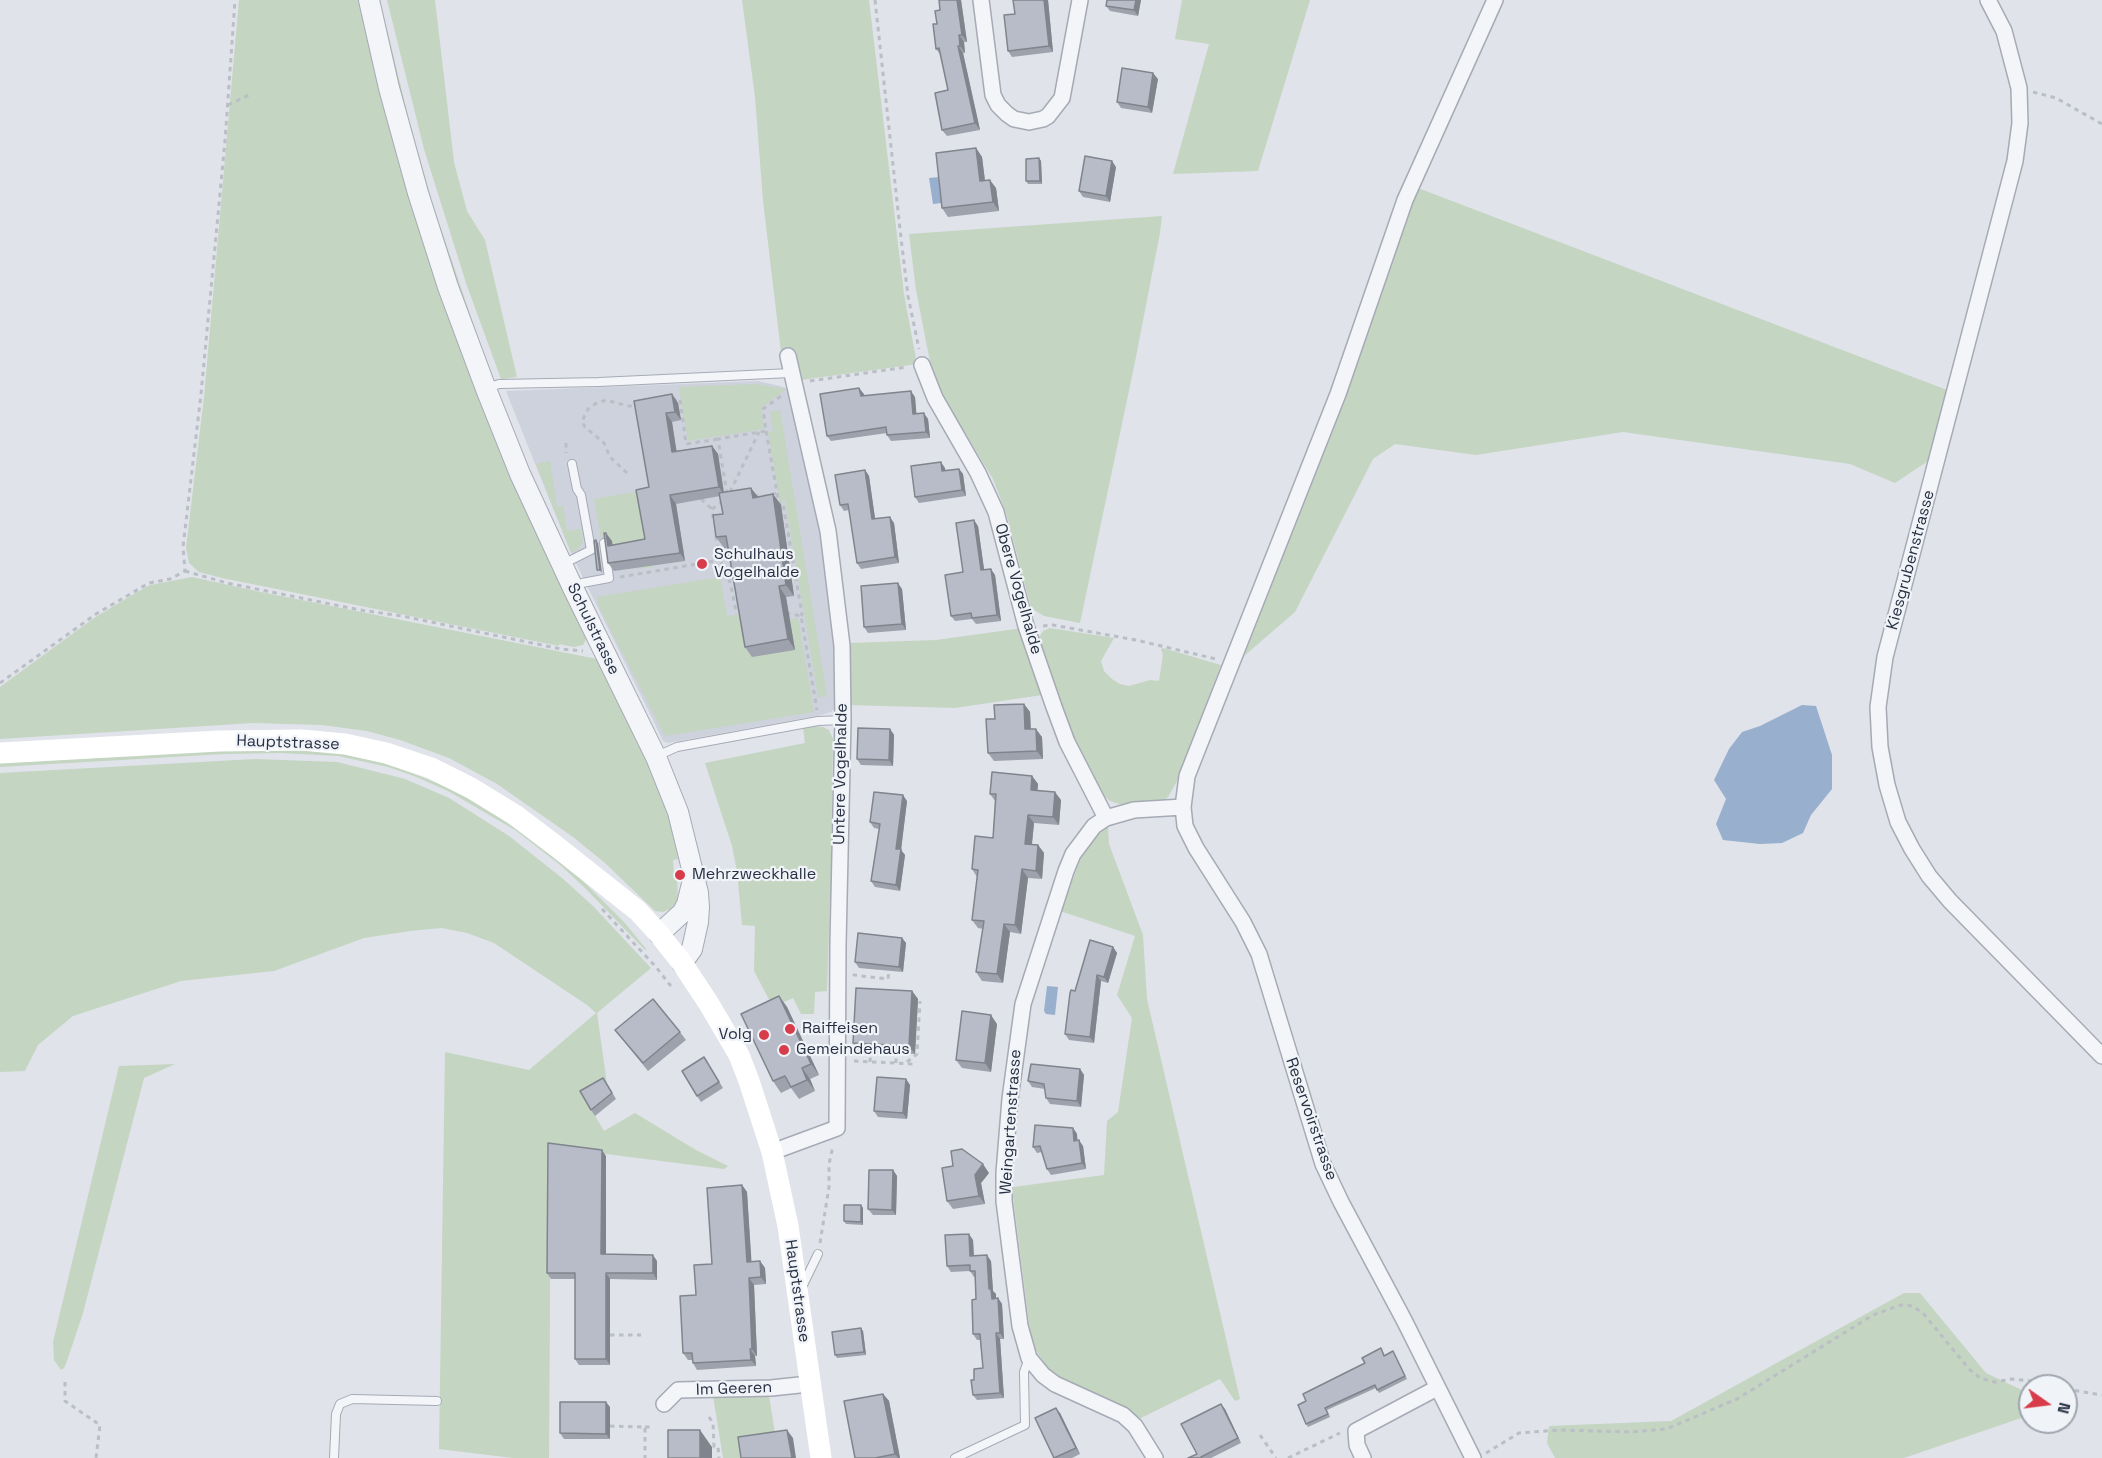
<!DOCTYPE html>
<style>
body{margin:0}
#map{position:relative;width:2102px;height:1458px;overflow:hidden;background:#e0e3ea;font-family:"Space Grotesk",sans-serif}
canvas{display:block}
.north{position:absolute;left:2018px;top:1374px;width:60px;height:60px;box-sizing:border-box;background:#f0f3f7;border:2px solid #a0a5af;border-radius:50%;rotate:104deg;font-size:16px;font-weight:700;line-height:24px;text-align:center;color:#273043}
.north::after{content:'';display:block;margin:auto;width:21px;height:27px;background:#d83c4a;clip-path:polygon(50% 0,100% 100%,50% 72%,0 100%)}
</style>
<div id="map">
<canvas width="2102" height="1458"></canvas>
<div class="north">N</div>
</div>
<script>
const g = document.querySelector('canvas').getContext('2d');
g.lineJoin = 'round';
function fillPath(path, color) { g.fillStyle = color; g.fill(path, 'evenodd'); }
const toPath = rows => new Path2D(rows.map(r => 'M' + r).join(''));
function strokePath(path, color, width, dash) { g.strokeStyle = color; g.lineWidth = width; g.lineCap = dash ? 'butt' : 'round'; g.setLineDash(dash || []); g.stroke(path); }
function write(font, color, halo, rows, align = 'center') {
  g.font = font + ' "Space Grotesk",sans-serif'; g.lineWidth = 4.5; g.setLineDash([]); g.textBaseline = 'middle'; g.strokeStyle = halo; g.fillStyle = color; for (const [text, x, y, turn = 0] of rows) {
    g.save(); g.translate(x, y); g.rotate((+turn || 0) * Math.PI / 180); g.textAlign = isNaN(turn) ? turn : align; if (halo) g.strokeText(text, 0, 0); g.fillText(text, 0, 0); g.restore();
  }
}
fillPath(toPath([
 [758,381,780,386,789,389,824,536,836,656,835,708,831,712,821,715,668,743,663,741,655,724,570,551,506,391]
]), '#ced2dc');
fillPath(toPath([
 [239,0,358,0,407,180,587,638,583,645,574,647,559,644,559,646,222,578,199,572,189,563,186,548,204,397],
 [377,0,380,0,409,120,433,205,491,376,461,302,421,176],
 [387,0,435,0,454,162,467,211,485,240,517,377,501,379,466,283,424,149],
 [742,0,869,0,904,294,917,364,801,380,796,351,781,352,763,201,755,97],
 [1182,0,1310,0,1258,171,1173,174,1209,44,1175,39],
 [1418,188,1947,390,1928,461,1895,483,1850,464,1623,432,1476,455,1395,444,1373,459,1295,612,1244,656,1338,413,1404,222],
 [1162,216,1160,233,1135,362,1080,623,1044,616,1031,608,1007,516,993,479,941,393,931,367,916,290,909,234],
 [756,384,786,389,761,408,764,429,688,441,679,387],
 [780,410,827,696,818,697,785,501,780,502,768,432,773,431,770,412],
 [550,461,557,507,563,506,567,531,581,529,583,542,576,551,571,552,536,464],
 [641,491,654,567,637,569,634,551,602,543,594,499],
 [192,577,256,591,597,659,655,777,670,819,678,859,673,860,674,874,677,874,678,900,672,908,663,912,655,911,605,863,573,837,497,784,449,758,400,740,367,731,322,725,253,723,0,739,0,687,94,618,132,595,150,585],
 [720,577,727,616,752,613,755,625,798,618,814,712,665,736,599,607,597,597],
 [1023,628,1042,695,955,708,849,705,848,643,936,640],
 [1050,628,1114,638,1101,661,1104,671,1112,679,1120,684,1129,686,1150,680,1159,681,1163,655,1161,649,1163,648,1221,665,1177,781,1168,797,1163,801,1151,803,1122,805,1110,801,1101,793,1067,724,1053,684,1039,638,1043,631],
 [814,726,823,727,829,730,833,739,831,856,835,857,834,892,830,896,827,991,815,992,814,1014,801,1014,793,998,773,1007,754,971,755,926,742,925,737,871,732,846,705,763,805,743,803,728],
 [295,750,340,753,389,764,452,789,498,816,532,840,581,879,624,922,647,950,644,949,584,887,559,864,515,830,448,791,414,776,388,767,338,756,281,753,224,754,0,767,0,763,205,751],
 [255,759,337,762,405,779,449,798,509,836,562,878,593,906,651,968,597,1013,607,1084,584,1097,604,1131,635,1113,696,1150,728,1166,724,1169,551,1147,549,1458,513,1458,439,1449,445,1052,529,1070,596,1013,587,1005,494,943,467,933,442,928,410,931,364,938,274,971,181,981,73,1016,38,1045,25,1071,0,1072,0,773],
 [1108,826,1109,844,1143,935,1147,999,1240,1399,1235,1401,1220,1379,1139,1419,1121,1405,1057,1376,1047,1367,1038,1354,1031,1339,1013,1197,1013,1187,1104,1175,1107,1121,1118,1112,1132,1018,1117,995,1135,936,1060,911,1084,851,1096,836],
 [175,1064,144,1078,83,1313,67,1361,64,1368,61,1370,54,1360,53,1342,119,1066],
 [1904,1293,1920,1293,1986,1373,2030,1394,2030,1415,1904,1458,1555,1458,1547,1443,1549,1426,1671,1421],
 [713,1396,769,1396,776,1439,744,1458,723,1458]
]), '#c4d5c1');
fillPath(toPath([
 [939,177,942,203,933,204,929,178],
 [1802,705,1816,706,1832,755,1832,789,1811,815,1803,833,1782,843,1760,844,1723,840,1716,824,1726,799,1714,780,1729,749,1742,732,1760,726],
 [1047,986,1058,987,1055,1015,1046,1014,1044,1011]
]), '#98afcd');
const service = toPath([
 [487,388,499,384,599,382,791,373],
 [563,564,591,550,581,495,577,489,572,464],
 [574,587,582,583,609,578,604,543],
 [657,756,677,747,818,721,843,720],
 [802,1287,818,1254],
 [334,1458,336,1414,340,1404,352,1399,437,1401],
 [955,1458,1025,1425,1024,1372,1029,1358]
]);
const minor = toPath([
 [981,0,993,95,998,105,1007,114,1014,119,1029,122,1043,119,1048,116,1062,98,1080,0],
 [1988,0,2004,31,2019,88,2020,123,2015,161,1885,657,1878,707,1880,747,1887,785,1898,822,1912,849,1929,876,1950,901,2102,1056],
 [922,365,935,398,978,473,996,512,1026,626,1054,707,1067,742,1106,818],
 [772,1152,837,1128,838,944,843,720,842,646,828,531,788,356],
 [664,1404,678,1390,771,1388,809,1384],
 [1155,1458,1135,1426,1123,1415,1055,1384,1043,1375,1029,1358,1020,1326,1004,1201,1004,1173,1010,1099,1023,1004,1066,871,1073,854,1094,826,1106,818,1134,810,1183,807],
 [1363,1458,1357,1445,1356,1431,1437,1388],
 [1473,1458,1404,1320,1341,1202,1323,1164,1259,954,1243,922,1196,848,1185,826,1183,807,1187,776,1338,394,1405,200,1495,0]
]);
const tertiary = toPath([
 [369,0,389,88,418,193,448,287,486,389,520,474,573,588,656,757,678,812,698,893,699,907,698,922,692,949,682,963],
 [659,934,683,912,687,904,692,884]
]);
strokePath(service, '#a5aab5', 10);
strokePath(minor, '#a5aab5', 18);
strokePath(tertiary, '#a5aab5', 22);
strokePath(toPath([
 [875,0,901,238,908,296,919,349],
 [2033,92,2056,98,2102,124],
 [228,105,251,94],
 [810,381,907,367],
 [672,400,680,399,686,444,718,439],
 [766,431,779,504,783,503,802,614,801,616],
 [566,443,566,453],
 [627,473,610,457,604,443,585,427,582,421,588,409,595,404,606,400,628,406,636,406],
 [730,492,759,432],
 [727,494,718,439,766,431,763,409,781,396],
 [754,495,761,497,777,493],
 [701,499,712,509],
 [713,518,712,509,724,500],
 [716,536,720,560,730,582,736,611,741,610],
 [185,571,227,583,360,610,402,616,561,649,583,651],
 [620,577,720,560],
 [786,613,801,616,817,710],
 [1043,626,1053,625,1136,640,1216,659],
 [0,683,96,614,149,583,170,579,185,571,183,547,201,394,225,141,235,0],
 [602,909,656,967,670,985,675,985],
 [855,974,854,975,888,979,889,971],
 [854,1061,914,1064],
 [870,1062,871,1050],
 [907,1062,917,1054,920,1001],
 [896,1063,896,1053],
 [820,1243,829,1187,829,1164,833,1146],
 [610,1335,641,1335],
 [65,1382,65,1401,100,1425,96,1458],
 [2066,1389,2102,1395],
 [709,1417,713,1423,714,1447,718,1447,719,1458],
 [610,1426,645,1427,645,1458],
 [645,1427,653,1427],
 [1260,1435,1276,1458],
 [1486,1453,1519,1433,1559,1430,1629,1432,1666,1429,1737,1399,1873,1315,1901,1305,1912,1306,1923,1313,1969,1369,1980,1378,1995,1382,2011,1379,2043,1382,2057,1386],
 [1288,1458,1340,1433]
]), '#babec5', 3, [4.5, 4.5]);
strokePath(service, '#f3f5f8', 8);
strokePath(minor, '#f3f5f8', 15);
strokePath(tertiary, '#f3f5f8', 20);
strokePath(toPath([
 [0,753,219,741,302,740,345,744,386,753,431,768,471,788,515,815,556,846,638,911,659,934,682,963,709,1004,739,1055,749,1081,772,1152,788,1226,821,1458]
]), '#fff', 21);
fillPath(toPath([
 [939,0,961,0,967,42,964,42,965,53,963,53,980,130,947,136,942,130,948,90,940,54,936,49,937,24,940,10],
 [1013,0,1048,0,1053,52,1012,57,1008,51,1015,14],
 [1141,0,1138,16,1110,11,1106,6],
 [1158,79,1152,113,1121,108,1117,102],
 [976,148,982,157,985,180,996,188,999,211,948,217,942,208],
 [1039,158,1041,161,1042,184,1028,184,1026,181],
 [1116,167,1110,202,1083,197,1079,191],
 [859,388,864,396,915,397,916,414,928,419,930,438,891,441,887,435,887,433,831,441,827,436],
 [672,394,678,403,681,420,672,422,676,451,712,446,718,454,724,492,758,497,773,494,781,505,794,596,786,597,795,650,752,657,745,647,728,548,724,548,716,537,723,514,720,496,676,504,685,561,614,571,608,563,612,541,612,545,645,539,649,487,634,401],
 [945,468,945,471,959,469,963,474,966,496,919,503,915,497],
 [865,470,869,476,875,519,894,523,899,563,861,569,857,563,849,510,844,511,840,505],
 [978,526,984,570,995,575,1001,621,976,624,972,619,955,621,951,616,963,572],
 [902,589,906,630,868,633,864,627],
 [1024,704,1030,712,1031,729,1042,737,1043,759,994,761,988,753,995,719],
 [890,729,894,735,893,766,861,765,857,759],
 [1032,776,1038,784,1037,790,1061,800,1059,825,1034,823,1032,844,1038,845,1044,853,1042,879,1028,878,1021,934,1010,932,1003,983,982,981,976,972,983,929,978,928,972,920,977,877,972,869,993,838,995,801,990,794],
 [907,801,901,850,905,855,900,891,875,887,871,881,879,829,874,828,870,822],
 [902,938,906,943,903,972,859,968,855,962],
 [1113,947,1117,953,1108,983,1101,981,1094,1043,1069,1040,1065,1034,1075,991],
 [912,991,918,999,915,1054,859,1052,853,1043],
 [779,996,787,1007,819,1075,810,1079,815,1091,799,1099,791,1088,781,1093,773,1081],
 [997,1024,991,1072,962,1068,956,1060],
 [615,1030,680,1032,686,1040,648,1071],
 [704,1057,723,1088,701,1102,697,1096],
 [1080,1069,1084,1075,1081,1107,1050,1104,1046,1098,1045,1089,1032,1087,1028,1081],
 [906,1079,910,1085,907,1119,878,1117,874,1111],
 [607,1084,616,1099,595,1116,591,1110],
 [1073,1128,1077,1134,1077,1141,1083,1146,1086,1169,1051,1175,1047,1169,1042,1152,1037,1153,1033,1147],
 [606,1156,606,1254,657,1261,657,1280,610,1279,610,1365,579,1365,575,1359,575,1279,551,1279,547,1273],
 [893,1170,897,1176,896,1215,873,1215,868,1209],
 [989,1173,981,1183,985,1204,953,1209,947,1201],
 [742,1185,747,1192,751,1261,760,1261,765,1268,766,1284,754,1285,757,1356,755,1356,756,1366,697,1370,693,1363,692,1360,688,1360,683,1353,696,1295,712,1264],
 [861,1205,863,1208,863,1225,846,1224,844,1221],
 [973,1240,974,1255,991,1261,993,1291,996,1294,996,1298,998,1298,1002,1304,1004,1339,1000,1339,1004,1398,977,1400,973,1395,974,1380,983,1368,980,1340,977,1340,973,1334,976,1299,975,1277,974,1277,970,1271,951,1272,947,1266],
 [863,1331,866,1355,837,1358,835,1355],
 [1381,1348,1385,1356,1393,1351,1407,1379,1379,1393,1376,1388,1327,1410,1330,1417,1308,1427,1306,1424,1365,1363],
 [883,1394,889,1401,900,1458,855,1458],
 [610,1407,610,1439,564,1439,560,1433],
 [1225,1409,1241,1443,1211,1458,1188,1458,1197,1454],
 [1060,1413,1080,1454,1072,1458,1054,1458]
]), '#9da2ac');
fillPath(toPath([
 [957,0,961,0,967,42,962,35],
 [1044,0,1048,0,1053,52,1049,46],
 [1136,0,1141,0,1138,16,1134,10],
 [959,35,964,42,965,53,960,46],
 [958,46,963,53,980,130,975,123],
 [1153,73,1158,79,1152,113,1148,107],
 [976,148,982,157,986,190,980,181],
 [1039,158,1041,161,1042,184,1040,181],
 [1112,161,1116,167,1110,202,1106,196],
 [990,180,996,188,999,211,993,202],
 [859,388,864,394,865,402,861,396],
 [911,391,915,397,917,420,913,414],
 [672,394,678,403,681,420,675,412],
 [666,413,672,422,678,460,672,452],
 [924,413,928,419,930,438,926,432],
 [712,446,718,454,724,495,719,487],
 [941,462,945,468,946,477,942,471],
 [959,469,963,474,966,496,962,490],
 [865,470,869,476,876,525,872,519],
 [751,488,759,498,753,498],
 [773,494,781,505,794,596,786,585],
 [670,495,676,504,685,561,680,553],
 [890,517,894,523,899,563,895,557],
 [974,520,978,526,985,576,981,570],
 [606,533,612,541,614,554,608,546],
 [596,540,598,543,602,573,600,570],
 [991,569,995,575,1001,621,997,615],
 [898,583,902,589,906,630,902,624],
 [779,586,786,597,795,650,788,639],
 [1024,704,1030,712,1031,737,1025,729],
 [890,729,894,735,893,766,889,760],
 [1036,729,1042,737,1043,759,1037,751],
 [1032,776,1038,784,1037,798,1031,790],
 [1055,792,1061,800,1059,825,1053,817],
 [903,795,907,801,901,850,905,855,900,891,896,885,896,849],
 [1028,815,1034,823,1031,852,1025,844],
 [1038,845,1044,853,1042,879,1036,871],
 [1022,869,1028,878,1021,934,1015,925],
 [1004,924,1010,932,1003,983,997,974],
 [902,938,906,943,903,972,899,967],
 [1113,947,1117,953,1108,983,1104,977],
 [1097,975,1101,981,1094,1043,1090,1037],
 [912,991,918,999,915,1054,909,1046],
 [779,996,787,1007,819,1075,811,1064],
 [991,1015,997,1024,991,1072,985,1063],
 [802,1068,810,1079,815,1091,807,1080],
 [1080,1069,1084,1075,1081,1107,1077,1101],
 [906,1079,910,1085,907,1119,903,1113],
 [1073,1128,1077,1134,1078,1147,1074,1141],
 [1079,1140,1083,1146,1086,1169,1082,1163],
 [602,1150,606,1156,606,1260,601,1254],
 [983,1164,989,1173,981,1183,985,1204,979,1196,975,1175],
 [893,1170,897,1176,896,1215,892,1210],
 [742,1185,747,1192,752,1269,747,1262],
 [861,1205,863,1208,863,1225,861,1222],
 [969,1234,973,1240,974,1261,970,1256],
 [653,1255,657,1261,657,1280,653,1273],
 [987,1255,991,1261,993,1291,996,1294,996,1304,992,1299,989,1289],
 [760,1261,765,1268,766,1284,761,1277],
 [606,1273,610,1279,610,1365,606,1359],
 [749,1278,754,1285,757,1356,752,1349],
 [998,1298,1002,1304,1004,1339,1000,1333],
 [861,1328,863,1331,866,1355,864,1352],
 [996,1333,1000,1339,1004,1398,1000,1393],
 [750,1349,755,1356,756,1366,751,1360],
 [883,1394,889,1401,900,1458,898,1458,895,1454],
 [606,1402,610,1407,610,1439,606,1434],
 [1221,1404,1225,1409,1241,1443,1238,1438],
 [1056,1408,1060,1413,1080,1454,1076,1448],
 [700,1430,712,1447,712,1458,700,1458],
 [787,1430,793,1438,796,1458,792,1458]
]), '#80848c');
const building = toPath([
 [939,0,957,0,962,35,959,35,960,46,958,46,975,123,942,130,935,93,948,90,939,48,936,49,933,24,937,24,935,11,940,10,939,0],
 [1013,0,1044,0,1049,46,1008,51,1004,15,1015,14,1013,0],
 [1107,0,1136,0,1134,10,1106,6,1107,0],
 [1122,68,1153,73,1148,107,1117,102,1122,68],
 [976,148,980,181,990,180,993,202,942,208,936,153,976,148],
 [1085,156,1112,161,1106,196,1079,191,1085,156],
 [1039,158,1040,181,1026,181,1026,159,1039,158],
 [859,388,861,396,911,391,913,414,924,413,926,432,887,435,886,427,827,436,820,394,859,388],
 [672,394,675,412,666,413,672,452,712,446,719,487,670,495,680,553,608,563,604,533,606,533,608,546,645,539,636,490,649,487,634,401,672,394],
 [941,462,942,471,959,469,962,490,915,497,911,466,941,462],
 [865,470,872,519,890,517,895,557,857,563,848,504,840,505,835,475,865,470],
 [751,488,753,498,773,494,786,585,779,586,788,639,745,647,726,536,716,537,713,515,723,514,719,493,751,488],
 [974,520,981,570,991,569,997,615,972,618,971,613,951,616,945,575,963,572,956,523,974,520],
 [596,540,600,570,597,570,594,541,596,540],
 [898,583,902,624,864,627,861,586,898,583],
 [1024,704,1025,729,1036,729,1037,751,988,753,986,719,995,719,994,705,1024,704],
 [858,728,890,729,889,760,857,759,858,728],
 [992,772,1032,776,1031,790,1055,792,1053,817,1028,815,1025,844,1038,845,1036,871,1022,869,1015,925,1004,924,997,974,976,972,984,921,972,920,978,870,972,869,975,836,993,838,996,794,990,794,992,772],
 [874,792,903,795,896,849,901,849,896,885,871,881,880,824,870,822,874,792],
 [858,933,902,938,899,967,855,962,858,933],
 [1090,940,1113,947,1104,977,1097,975,1090,1037,1065,1034,1070,993,1071,990,1075,991,1090,940],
 [856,988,912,991,909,1046,853,1043,856,988],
 [779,996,811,1064,802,1068,807,1080,791,1087,785,1076,773,1081,741,1014,779,996],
 [653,999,680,1032,643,1063,615,1030,653,999],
 [962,1011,991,1015,985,1063,956,1060,962,1011],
 [704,1057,719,1082,697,1096,682,1071,704,1057],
 [1031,1064,1080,1069,1077,1101,1046,1098,1044,1084,1028,1081,1031,1064],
 [877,1077,906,1079,903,1113,874,1111,877,1077],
 [603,1078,612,1093,591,1110,580,1091,603,1078],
 [1035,1125,1073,1128,1074,1141,1079,1140,1082,1163,1047,1169,1040,1146,1033,1147,1035,1125],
 [548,1143,602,1150,601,1254,653,1255,653,1273,606,1273,606,1359,575,1359,575,1273,547,1273,548,1143],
 [962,1149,983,1164,975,1175,979,1196,947,1201,942,1168,953,1166,951,1151,962,1149],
 [869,1170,893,1170,892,1210,868,1209,869,1170],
 [742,1185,747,1262,760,1261,761,1277,749,1278,752,1349,750,1349,751,1360,693,1363,692,1353,683,1353,680,1296,696,1295,694,1265,712,1264,707,1188,742,1185],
 [844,1205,861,1205,861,1222,844,1221,844,1205],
 [969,1234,970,1256,987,1255,989,1289,991,1289,992,1299,998,1298,1000,1333,996,1333,1000,1393,973,1395,971,1380,974,1380,974,1369,983,1368,980,1334,973,1334,972,1300,976,1299,975,1271,970,1271,970,1265,947,1266,945,1235,969,1234],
 [861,1328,864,1352,835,1355,832,1332,861,1328],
 [1381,1348,1384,1356,1393,1351,1405,1376,1377,1390,1375,1385,1325,1408,1328,1414,1306,1424,1298,1405,1306,1401,1303,1394,1365,1363,1362,1358,1381,1348],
 [883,1394,895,1454,875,1458,855,1458,844,1401,883,1394],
 [560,1402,606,1402,606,1434,560,1433,560,1402],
 [1221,1404,1238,1438,1201,1457,1201,1458,1188,1458,1197,1454,1181,1424,1221,1404],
 [1056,1408,1076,1448,1054,1458,1035,1418,1056,1408],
 [668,1430,700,1430,700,1458,668,1458,668,1430],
 [787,1430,792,1458,741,1458,738,1437,787,1430]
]);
fillPath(building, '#b7bcc8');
strokePath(building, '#80848c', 1.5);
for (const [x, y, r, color] of [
 [702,564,6,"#d83c4a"],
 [680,875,6,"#d83c4a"],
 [790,1029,6,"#d83c4a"],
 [764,1035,6,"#d83c4a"],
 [784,1050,6,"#d83c4a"]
]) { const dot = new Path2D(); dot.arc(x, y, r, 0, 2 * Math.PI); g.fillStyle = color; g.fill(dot); strokePath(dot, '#f0f3f7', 2); }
write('16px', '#273043', '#f0f3f7', [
 ["Schulhaus",714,555],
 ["Vogelhalde",714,573],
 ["Mehrzweckhalle",692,875],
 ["Raiffeisen",802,1029],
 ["Volg",752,1035,"right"],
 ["Gemeindehaus",796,1050]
], 'left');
write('16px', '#273043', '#f0f3f7', [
 ["Kiesgrubenstrasse",1911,560,-75],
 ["Obere Vogelhalde",1018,589,74],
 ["Schulstrasse",593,629,64],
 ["Hauptstrasse",288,743,2],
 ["Untere Vogelhalde",841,774,-89],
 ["Reservoirstrasse",1311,1119,71],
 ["Weingartenstrasse",1011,1122,-86],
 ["Hauptstrasse",797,1291,82],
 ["Im Geeren",734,1389,-2]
]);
</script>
